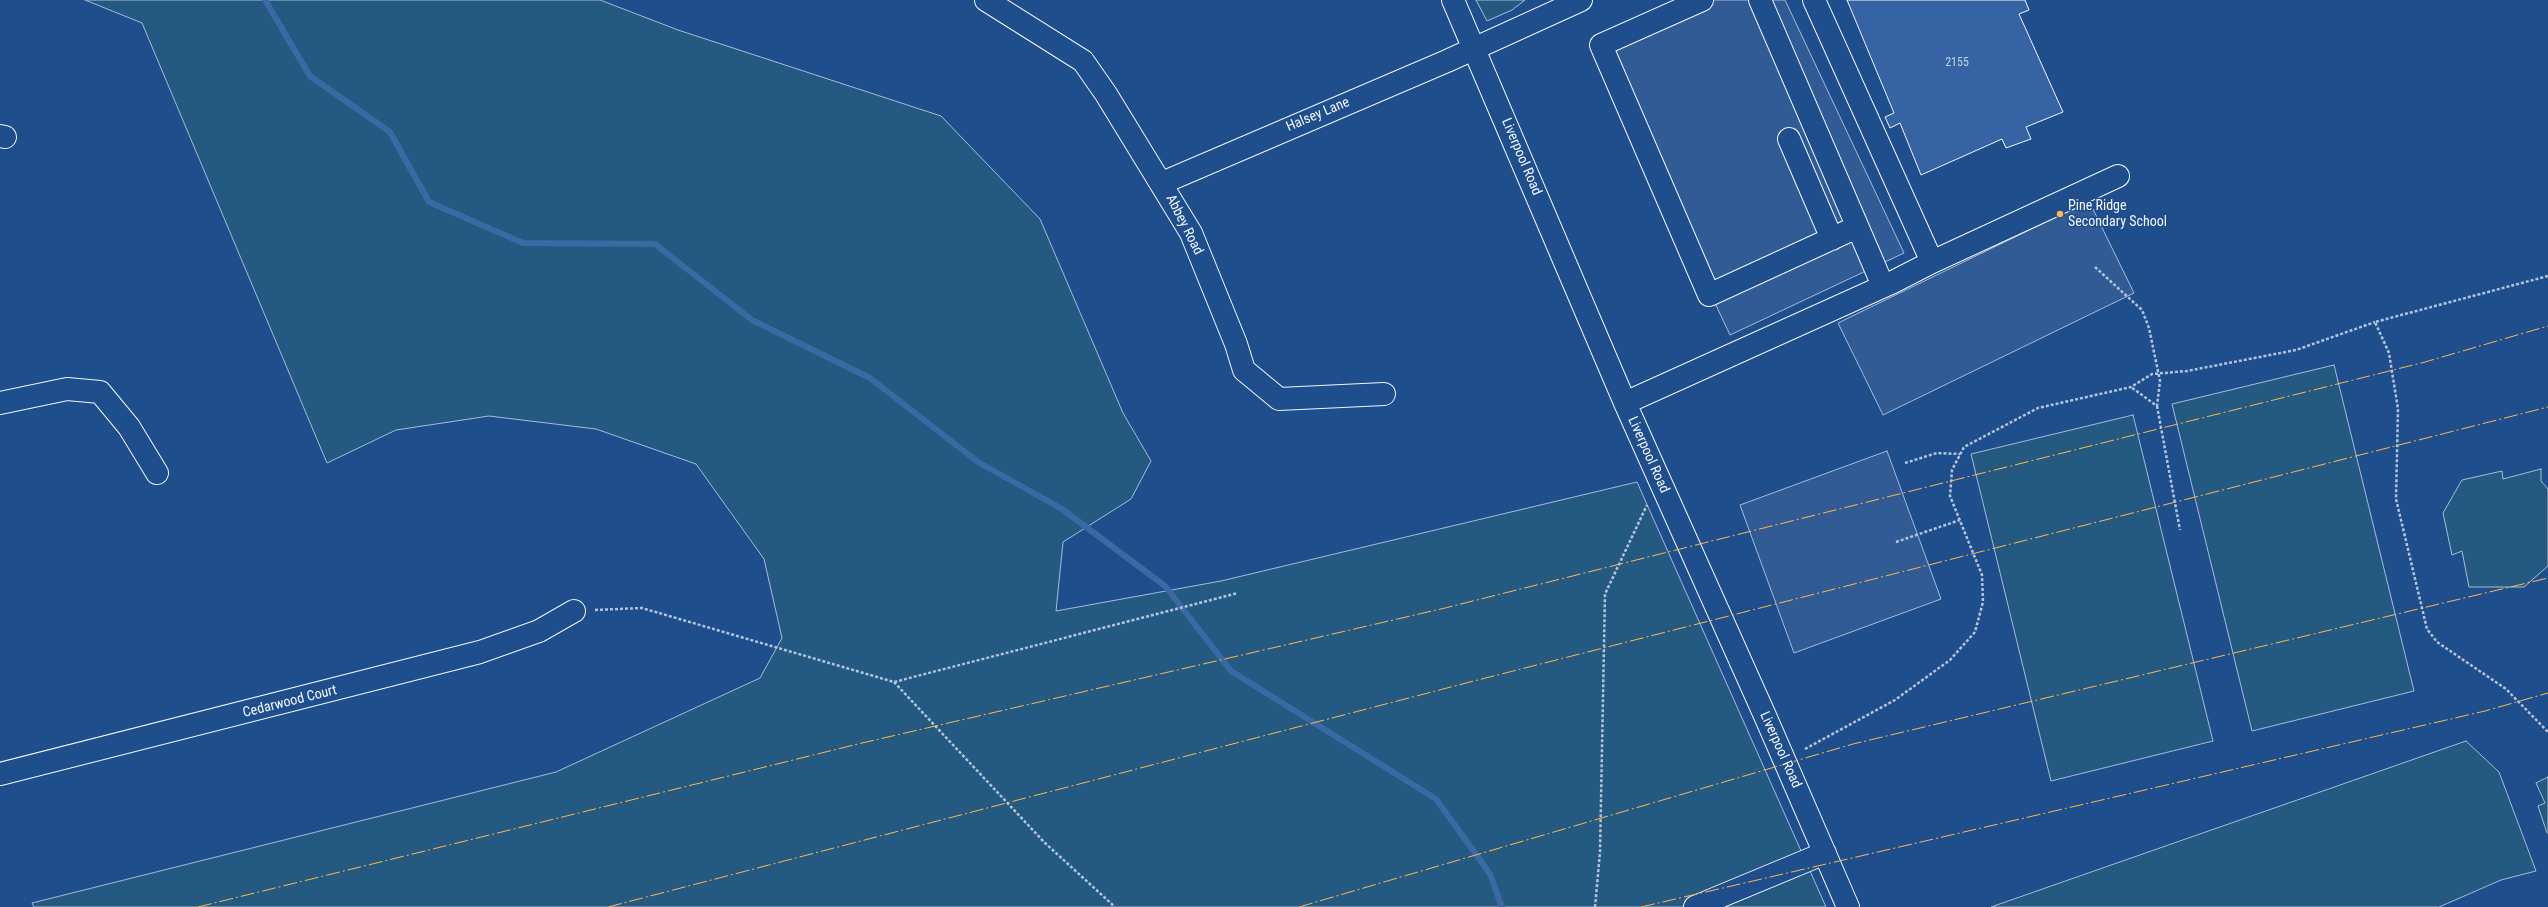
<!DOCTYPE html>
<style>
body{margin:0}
canvas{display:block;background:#1f4e8c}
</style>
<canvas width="2548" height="907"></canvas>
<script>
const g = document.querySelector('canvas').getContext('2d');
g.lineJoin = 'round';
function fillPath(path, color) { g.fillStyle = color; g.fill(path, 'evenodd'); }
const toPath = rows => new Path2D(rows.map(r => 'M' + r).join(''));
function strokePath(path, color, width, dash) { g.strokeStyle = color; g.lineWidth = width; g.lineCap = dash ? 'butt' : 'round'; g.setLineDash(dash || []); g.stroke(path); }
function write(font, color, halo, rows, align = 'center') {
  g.font = font + ' "Roboto Condensed",sans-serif'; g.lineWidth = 3; g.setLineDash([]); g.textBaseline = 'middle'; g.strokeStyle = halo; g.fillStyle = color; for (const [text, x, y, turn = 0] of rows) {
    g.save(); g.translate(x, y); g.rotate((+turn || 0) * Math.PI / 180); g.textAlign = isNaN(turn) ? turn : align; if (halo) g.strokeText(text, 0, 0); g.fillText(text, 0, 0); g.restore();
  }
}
const green = toPath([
 [85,0,600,0,678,30,941,116,1040,219,1123,413,1151,461,1131,499,1063,542,1056,611,1221,581,1637,482,1826,907,34,907,32,903,556,772,760,678,782,638,764,559,696,464,596,429,489,416,396,430,327,463,142,23,85,0],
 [1476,0,1525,0,1512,10,1487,21,1476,0],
 [2334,365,2414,691,2252,731,2172,404,2334,365],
 [2133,415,2213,741,2051,781,1971,454,2133,415],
 [2541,469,2541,481,2548,489,2548,566,2524,587,2469,587,2462,551,2452,555,2443,513,2462,480,2502,471,2503,479,2541,469],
 [2466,741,2499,772,2536,871,2501,880,2439,907,1991,907,2466,741],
 [2548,777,2548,833,2547,833,2538,806,2545,803,2536,783,2548,777]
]);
fillPath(green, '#245a82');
strokePath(green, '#a8bbd7', 1);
const parking = toPath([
 [1683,0,1785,0,1904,253,1730,335,1592,42,1683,0],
 [2089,201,2134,293,1883,415,1838,323,2089,201],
 [1887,451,1941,599,1794,653,1740,505,1887,451]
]);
fillPath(parking, '#305b95');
strokePath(parking, '#a8bbd7', 1);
strokePath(toPath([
 [265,0,310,76,390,132,429,202,523,243,655,244,752,320,870,378,978,462,1062,509,1165,586,1231,671,1436,799,1490,874,1502,907]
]), '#3b69a3', 6);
const building = toPath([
 [1847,0,2025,0,2029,10,2019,14,2063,112,2026,127,2031,139,2006,148,2002,139,1921,175,1900,123,1890,128,1885,117,1894,113,1847,0]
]);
fillPath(building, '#3563a3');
strokePath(building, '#f2f6ff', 1);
const minor = toPath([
 [986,0,1083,61,1106,94,1191,233,1236,344,1244,370,1279,399,1384,394],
 [1453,0,1625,403,1766,718,1848,907],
 [1702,0,1601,45,1709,295,1857,227],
 [1760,0,1883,286],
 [0,136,5,137],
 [1789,139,1832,239],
 [1162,183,1447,61,1581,0],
 [1932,262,2118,176],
 [0,403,67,389,100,392,129,427,157,473],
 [1625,403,1893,282,1932,262,1814,0],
 [0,774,480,652,539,631,574,611],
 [1695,907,1825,853]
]);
strokePath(minor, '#f2f6ff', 24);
strokePath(toPath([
 [2095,267,2142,310,2149,328,2160,381,2157,406,2131,387],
 [2548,276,2375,322,2389,353,2398,409,2396,499,2427,629,2437,642,2506,689,2548,732],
 [2157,406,2180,530],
 [1905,463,1937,453,1960,454],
 [1896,542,1960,520],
 [595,610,642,608,894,682,1238,593],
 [894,682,1044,842,1115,907],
 [1805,749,1895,700,1950,660,1975,632,1983,602,1982,575,1950,496,1952,470,1964,447,2038,408,2131,387,2152,374,2187,371,2296,350,2375,322],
 [1595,907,1600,852,1605,594,1647,505]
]), '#b3c4dc', 2.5, [3, 2]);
strokePath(minor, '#1f4e8c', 22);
strokePath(toPath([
 [198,907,862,743,1445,608,2425,362,2548,326],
 [608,907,1470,682,2548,407],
 [1299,907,1853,744,2548,578],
 [1641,907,2485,711,2548,693]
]), '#ffb74d', 1, [14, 3, 2, 3]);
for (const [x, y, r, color] of [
 [2060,214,4,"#ffb74d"]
]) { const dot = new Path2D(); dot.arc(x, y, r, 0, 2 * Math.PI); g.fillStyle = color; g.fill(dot); strokePath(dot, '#1f4e8c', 1.5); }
write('12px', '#c3d1e8', null, [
 ["2155",1957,63]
]);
write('14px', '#f2f6ff', '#1f4e8c', [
 ["Halsey Lane",1318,115,-23],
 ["Liverpool Road",1521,157,67],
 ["Abbey Road",1184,225,63],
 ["Liverpool Road",1648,455,66],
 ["Cedarwood Court",290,702,-14],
 ["Liverpool Road",1780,750,66]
]);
write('14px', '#f2f6ff', '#1f4e8c', [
 ["Pine Ridge",2068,206],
 ["Secondary School",2068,222]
], 'left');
</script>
